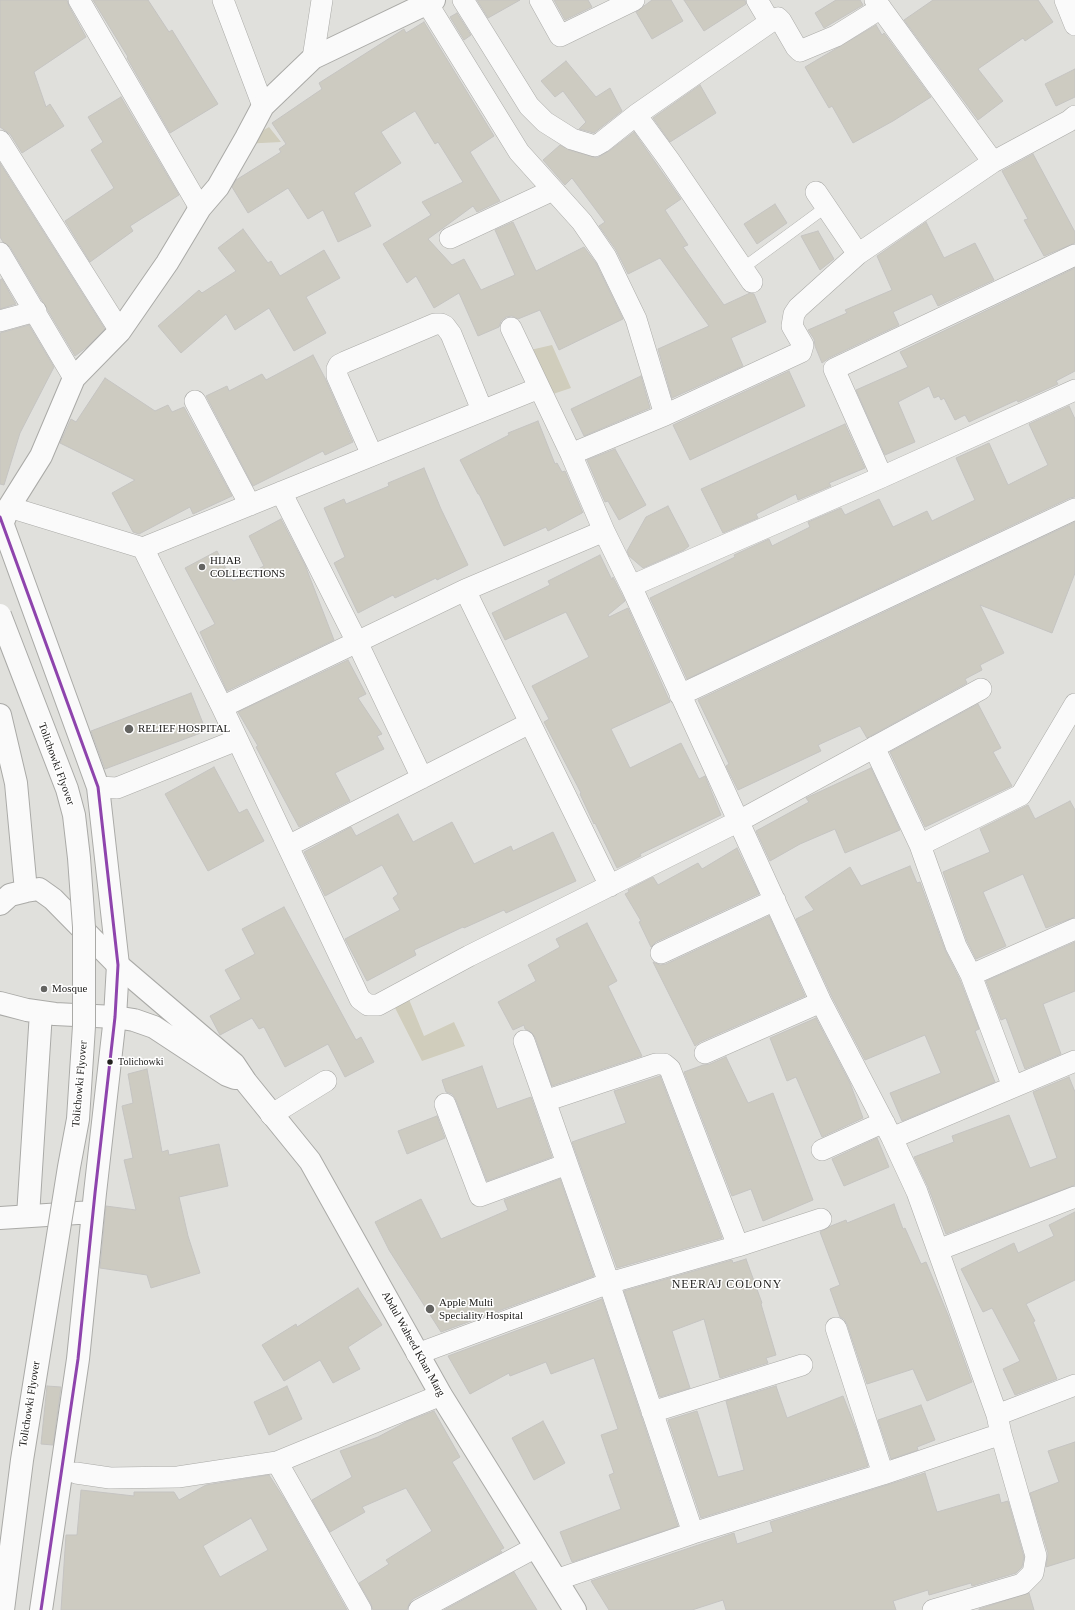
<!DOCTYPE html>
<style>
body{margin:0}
canvas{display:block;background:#e0e0dc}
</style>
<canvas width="1075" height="1610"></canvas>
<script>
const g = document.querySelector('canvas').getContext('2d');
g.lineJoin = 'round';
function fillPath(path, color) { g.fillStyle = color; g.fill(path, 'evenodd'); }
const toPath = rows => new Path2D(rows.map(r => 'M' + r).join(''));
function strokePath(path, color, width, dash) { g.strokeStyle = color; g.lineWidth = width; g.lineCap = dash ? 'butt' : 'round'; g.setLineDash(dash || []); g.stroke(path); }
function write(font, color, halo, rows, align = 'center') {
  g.font = font + ' "Times New Roman",serif'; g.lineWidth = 3; g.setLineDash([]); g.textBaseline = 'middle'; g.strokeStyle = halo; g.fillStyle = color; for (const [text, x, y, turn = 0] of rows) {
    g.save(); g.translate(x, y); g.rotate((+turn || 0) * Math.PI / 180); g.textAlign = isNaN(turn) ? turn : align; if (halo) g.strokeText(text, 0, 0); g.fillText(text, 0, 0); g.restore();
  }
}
fillPath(toPath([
 [269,127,281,142,242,144,244,141],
 [552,345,571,388,547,396,526,351],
 [408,997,424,1036,454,1022,465,1046,422,1061,392,1002]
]), '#d0cdbc');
const building = toPath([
 [0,0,67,0,69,6,86,37,34,72,46,107,50,104,64,126,22,153,10,134,0,127,0,0],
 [93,0,148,0,169,32,172,30,218,104,170,133,127,58,128,57,93,0],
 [477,0,520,0,488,18,477,0],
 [554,0,588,0,592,7,565,20,554,0],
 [652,0,671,0,683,21,652,39,636,12,652,0],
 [684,0,745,0,746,4,704,31,684,0],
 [836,0,860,0,863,5,824,28,815,13,836,0],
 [933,0,1038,0,1053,22,1025,41,1023,38,978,69,1003,101,978,120,904,20,933,0],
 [457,13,471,35,464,40,450,17,457,13],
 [424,22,494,136,470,152,500,201,477,212,473,206,428,239,452,265,464,259,481,290,515,275,495,230,513,222,536,271,584,247,596,263,623,319,559,350,540,310,518,319,512,316,506,317,501,321,499,327,478,336,459,293,434,308,416,276,407,283,383,244,431,215,422,202,463,182,438,142,435,144,415,111,381,132,401,163,354,193,371,226,338,242,323,210,308,219,288,188,248,213,232,187,236,180,281,152,279,149,286,144,272,123,322,89,319,83,404,29,406,33,424,22],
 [876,25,882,35,884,33,931,97,893,121,853,143,832,106,829,108,805,67,876,25],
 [566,61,596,97,610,88,622,111,594,133,579,129,586,122,563,91,555,97,541,81,566,61],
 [1075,69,1075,97,1056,106,1045,84,1075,69],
 [700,85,716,113,670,142,653,118,700,85],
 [121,97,179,195,130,226,133,231,90,262,65,221,114,188,91,150,103,142,88,117,121,97],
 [634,132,681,199,665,210,688,245,683,247,724,305,750,293,754,294,766,322,731,338,743,366,672,398,658,349,709,326,660,258,628,274,616,250,599,226,605,222,572,178,565,185,543,160,560,145,569,150,597,158,609,151,634,132],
 [1033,154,1075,232,1075,243,1044,256,1024,220,1028,219,1002,171,1033,154],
 [0,163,105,329,87,347,75,356,10,247,3,242,0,237,0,163],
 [775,204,787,223,757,244,744,224,775,204],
 [926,222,944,258,975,243,994,280,938,306,932,294,893,312,899,325,829,358,822,363,815,346,814,339,808,330,847,313,845,310,892,290,877,256,926,222],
 [243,229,268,263,271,261,280,276,324,250,340,278,306,297,326,333,294,351,269,308,235,330,226,314,181,353,158,326,199,290,202,293,236,271,218,248,243,229],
 [818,231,834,259,820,270,801,236,818,231],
 [1075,268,1075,371,1056,381,1058,384,1018,402,1017,400,969,422,965,415,955,420,944,398,941,400,939,396,934,398,929,386,898,402,915,442,885,455,856,390,908,367,900,352,1075,268],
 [2,279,16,304,0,309,0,280,2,279],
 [29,325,54,367,20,433,4,485,0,484,0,333,29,325],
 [313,355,325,378,353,442,325,455,323,451,253,486,206,396,227,386,229,391,262,374,266,380,313,355],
 [789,371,805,406,690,460,673,425,789,371],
 [641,376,650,408,584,436,571,409,641,376],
 [105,378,155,411,168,405,172,412,184,407,232,496,193,514,190,507,139,534,133,532,112,493,135,480,60,443,71,419,76,422,105,378],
 [1069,406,1075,419,1075,497,1070,498,687,679,650,598,735,557,734,555,769,539,772,546,810,527,808,522,841,508,845,515,879,499,893,527,927,511,932,521,975,500,956,458,989,443,1008,485,1048,465,1029,424,1069,406],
 [538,421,555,464,557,463,562,472,565,471,583,513,582,512,582,513,548,531,546,527,504,546,479,494,478,494,460,460,509,435,508,433,538,421],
 [845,424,865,468,829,483,831,486,798,500,796,494,756,514,758,518,723,533,701,489,845,424],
 [615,449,646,505,619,520,608,501,605,502,587,460,615,449],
 [424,468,441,509,468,565,437,580,436,578,395,598,393,595,358,613,334,563,345,557,324,508,344,499,346,504,389,486,388,483,424,468],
 [668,506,689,546,684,550,643,568,629,556,627,551,646,517,668,506],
 [281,519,305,565,334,640,227,691,200,632,215,624,185,568,217,551,232,580,234,581,264,566,249,536,281,519],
 [1075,522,1075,573,1052,633,980,605,1004,653,980,665,982,670,965,679,967,683,867,738,860,726,818,745,821,751,738,790,726,766,729,764,698,700,1075,522],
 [600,555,612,580,613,577,625,601,608,615,609,617,628,608,670,702,611,729,630,768,681,743,699,779,705,776,721,815,640,854,641,856,617,868,595,823,594,824,580,794,581,793,544,722,549,719,532,686,589,657,566,612,505,640,492,613,550,585,548,581,600,555],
 [348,660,366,694,358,698,382,734,377,736,384,749,335,773,350,801,299,827,256,747,258,746,238,712,348,660],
 [191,693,206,731,105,769,91,731,191,693],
 [978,704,1001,748,993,752,1012,786,925,827,890,752,978,704],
 [214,767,239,813,247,809,264,841,208,871,165,794,214,767],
 [871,768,900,830,845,853,835,829,800,844,770,861,756,831,809,802,806,798,871,768],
 [1070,801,1075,810,1075,917,1046,928,1023,874,983,892,1006,946,976,959,967,941,943,872,990,852,980,829,1028,805,1035,819,1070,801],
 [398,814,413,842,452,822,474,864,511,846,513,851,553,832,576,881,506,913,504,910,464,928,463,927,414,950,416,955,367,981,345,939,400,910,393,898,398,894,382,865,325,896,304,852,351,827,356,836,398,814],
 [737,848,759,894,656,942,651,947,639,922,641,921,625,894,629,892,628,890,653,877,658,885,698,863,702,869,737,848],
 [910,866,917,883,920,882,945,950,960,980,979,1029,975,1031,995,1082,902,1121,890,1093,941,1073,925,1035,865,1060,832,997,796,919,814,910,805,897,850,867,861,886,910,866],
 [284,907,356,1040,361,1037,374,1062,345,1077,328,1044,285,1067,264,1027,259,1029,252,1018,220,1035,210,1016,241,999,225,970,255,954,242,929,284,907],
 [769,916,805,996,700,1042,695,1046,653,962,660,965,666,964,769,916],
 [587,923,617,981,608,986,642,1056,552,1086,535,1037,531,1032,525,1029,524,1025,513,1030,498,1002,536,981,528,965,560,947,556,939,587,923],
 [1075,942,1075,991,1043,1004,1061,1054,1025,1069,1006,1018,1001,1020,986,981,1075,942],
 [816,1018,850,1083,863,1118,822,1137,796,1077,787,1081,770,1038,816,1018],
 [726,1057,748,1103,773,1093,813,1200,763,1221,751,1189,732,1196,684,1072,703,1065,710,1064,726,1057],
 [482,1066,497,1109,531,1097,552,1157,487,1181,456,1100,452,1094,446,1092,442,1080,482,1066],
 [147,1069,162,1152,168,1150,169,1155,219,1144,228,1186,179,1197,188,1236,200,1273,151,1288,147,1275,100,1268,106,1206,136,1210,124,1160,133,1158,122,1106,133,1103,128,1074,147,1069],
 [660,1076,722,1238,617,1268,572,1142,626,1123,614,1091,660,1076],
 [1069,1077,1075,1092,1075,1185,946,1234,928,1187,914,1157,954,1142,952,1136,1009,1115,1030,1168,1057,1158,1033,1092,1069,1077],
 [437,1116,445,1138,407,1154,398,1131,437,1116],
 [877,1138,889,1167,844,1186,832,1159,877,1138],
 [560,1179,594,1276,441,1332,389,1250,375,1222,421,1199,441,1239,508,1210,504,1200,560,1179],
 [894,1204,903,1229,905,1228,921,1264,926,1262,948,1315,972,1382,927,1401,913,1369,867,1384,847,1324,844,1319,840,1317,830,1289,840,1285,820,1232,831,1226,846,1220,847,1223,894,1204],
 [1075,1212,1075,1280,1026,1304,1035,1321,1033,1322,1057,1379,1015,1395,1003,1369,1020,1361,992,1308,983,1312,961,1269,1014,1243,1018,1253,1054,1236,1049,1225,1075,1212],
 [746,1259,762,1303,761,1304,776,1355,766,1358,768,1363,720,1378,704,1319,672,1331,690,1388,660,1397,624,1291,732,1260,733,1263,746,1259],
 [358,1288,382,1325,348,1347,360,1369,333,1383,320,1360,284,1381,262,1345,296,1324,297,1327,358,1288],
 [602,1299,678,1526,572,1562,560,1532,621,1509,609,1475,614,1473,601,1435,618,1429,594,1358,551,1374,546,1362,510,1376,509,1373,470,1394,448,1356,602,1299],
 [47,1386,61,1387,53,1445,41,1444,47,1386],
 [287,1386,302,1419,269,1435,254,1402,287,1386],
 [776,1386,787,1418,843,1396,856,1429,868,1466,701,1518,668,1420,697,1411,718,1477,744,1470,726,1401,776,1386],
 [921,1405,935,1440,917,1447,918,1450,891,1459,878,1420,921,1405],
 [434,1411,460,1457,452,1462,504,1548,500,1550,502,1552,413,1599,409,1604,407,1610,373,1610,371,1604,359,1583,389,1564,386,1560,432,1531,406,1488,362,1507,365,1512,330,1532,312,1500,352,1477,340,1451,378,1437,408,1421,434,1411],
 [543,1421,565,1463,534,1480,512,1438,543,1421],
 [1075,1442,1075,1558,1046,1567,1048,1553,1030,1493,1059,1482,1048,1451,1075,1442],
 [925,1473,937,1512,999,1494,1001,1503,1008,1501,1024,1557,1022,1567,1016,1573,972,1586,971,1583,929,1595,928,1590,893,1601,896,1610,726,1610,723,1600,692,1610,609,1610,591,1581,734,1533,737,1544,773,1532,770,1522,925,1473],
 [269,1475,285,1500,347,1610,61,1610,66,1535,77,1535,81,1490,134,1496,134,1492,174,1492,179,1500,206,1485,269,1475],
 [251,1518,268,1550,220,1577,203,1546,251,1518],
 [514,1572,537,1610,444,1610,514,1572],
 [1029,1593,1034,1610,979,1610,979,1609,1029,1593]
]);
fillPath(building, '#cdcbc1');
strokePath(building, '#c5c4c2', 1);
const lane = toPath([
 [743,268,826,207]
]);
const street = toPath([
 [79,0,200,208],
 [223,0,263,106],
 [463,0,529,106,545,122,572,139,595,146,602,142,636,115],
 [540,0,560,36,634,0],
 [757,0,770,22],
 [875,0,993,162],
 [1065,0,1075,25],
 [427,3,519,152,582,222,606,257,636,319,665,415],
 [313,58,322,0],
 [0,141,120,331],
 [816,192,858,254],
 [450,238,553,190],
 [0,253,74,378],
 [752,282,669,160,636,115,773,20,778,18,781,21,796,47,800,51,836,36,881,8],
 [0,321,36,311],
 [511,328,571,454,604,531,631,586,821,1002,892,1138,917,1192,997,1415,1001,1434,1036,1556,1033,1573,1022,1584,933,1610],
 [195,401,250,505],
 [571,454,665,415,801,352,803,345,792,326,794,314,798,308,858,254,993,162,1069,121,1075,116],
 [372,455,337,376,337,369,339,365,345,362,435,324,441,324,445,326,451,334,482,410],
 [882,477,834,369,1075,255],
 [281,492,357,642,422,778],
 [9,507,143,548,222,707,360,999,368,1005,378,1005,469,956,739,821,981,689],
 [143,548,539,388],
 [631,586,882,477,1075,390],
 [465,590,610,886],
 [680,695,1075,509],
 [222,707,465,590,604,531],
 [874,747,920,845,956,946,971,975,1013,1087],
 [98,787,117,788,237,740],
 [920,845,1021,795,1075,704],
 [288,846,530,723],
 [661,953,775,900],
 [971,975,1075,929],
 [524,1041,609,1283,693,1533],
 [705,1053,821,1002],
 [545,1101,656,1064,664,1064,670,1069,738,1246],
 [445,1104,480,1196,567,1164],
 [271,1115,326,1081],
 [892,1138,1075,1061],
 [822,1150,884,1122],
 [938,1250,1075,1197],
 [836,1328,883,1474],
 [417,1354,609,1283,738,1246,821,1219],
 [652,1412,802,1365],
 [997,1415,1075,1385],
 [76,1473,110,1478,178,1477,277,1462],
 [556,1580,693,1533,883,1474,1001,1434],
 [361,1610,277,1462,441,1395],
 [419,1610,536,1547]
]);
const secondary = toPath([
 [0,524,3,522,9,507,41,456,74,378,120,331,167,263,200,208,218,187,246,138,263,106,313,58,434,0],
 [0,715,16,783,26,891],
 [0,904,10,895,26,891,39,889,53,899,118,965,234,1064,246,1082,310,1161,441,1395,575,1610],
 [0,1003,27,1010,55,1014,115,1017,134,1020,154,1027,227,1075,235,1078],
 [28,1216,41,1012]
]);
const primary = toPath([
 [0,517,98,787,118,965,115,1017,95,1193,78,1359,41,1610],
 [0,1218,93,1212]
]);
strokePath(lane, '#aaaaa7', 12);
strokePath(street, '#aaaaa7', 22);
strokePath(secondary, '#aaaaa7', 24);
strokePath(primary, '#aaaaa7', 24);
strokePath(lane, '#fafafa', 11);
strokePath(street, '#fafafa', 21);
strokePath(secondary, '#fafafa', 22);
strokePath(primary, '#fafafa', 22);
const primaryBridge = toPath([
 [0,615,67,789,74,815,79,858,84,927,84,1026,78,1119,69,1167,22,1460,3,1610]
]);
strokePath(primaryBridge, '#aaaaa7', 24, []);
strokePath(primaryBridge, '#fafafa', 22);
strokePath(toPath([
 [0,517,98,787,118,965,115,1017,95,1193,78,1359,41,1610]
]), '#8e44ad', 3);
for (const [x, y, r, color] of [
 [202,567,4,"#646461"],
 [129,729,5,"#646461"],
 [44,989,4,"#646461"],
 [110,1062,3.5,"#22211f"],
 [430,1309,5,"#646461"]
]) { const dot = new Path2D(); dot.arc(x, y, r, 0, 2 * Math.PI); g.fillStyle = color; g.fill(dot); strokePath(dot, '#fff', 1.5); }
write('10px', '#22211f', '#fff', [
 ["Tolichowki",118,1062]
], 'left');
write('11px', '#22211f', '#fff', [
 ["HIJAB",210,561],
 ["COLLECTIONS",210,574],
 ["RELIEF HOSPITAL",138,729],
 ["Mosque",52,989],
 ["Apple Multi",439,1303],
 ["Speciality Hospital",439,1316]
], 'left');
write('11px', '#22211f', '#fff', [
 ["Tolichowki Flyover",56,764,70],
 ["Tolichowki Flyover",80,1084,-85],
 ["Abdul Waheed Khan Marg",413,1344,61],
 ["Tolichowki Flyover",30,1404,-81]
]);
g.letterSpacing = '1px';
write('12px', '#22211f', '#fff', [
 ["NEERAJ COLONY",727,1285]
]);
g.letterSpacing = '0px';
</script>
